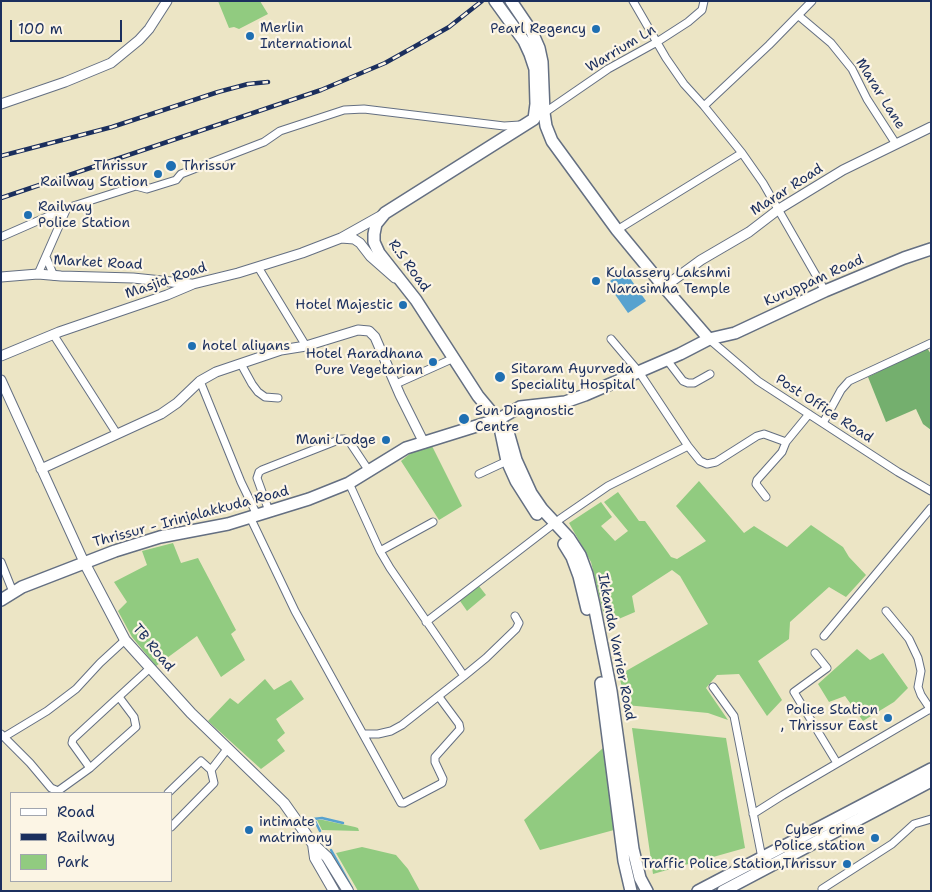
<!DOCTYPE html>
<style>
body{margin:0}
#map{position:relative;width:932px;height:892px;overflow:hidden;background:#ece5c5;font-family:"Shantell Sans",sans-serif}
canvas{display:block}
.frame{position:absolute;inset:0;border:2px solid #1b2f5e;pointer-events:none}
.legend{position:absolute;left:10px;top:792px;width:162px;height:90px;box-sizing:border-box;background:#fcf5e5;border:1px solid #a2a6af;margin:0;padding:6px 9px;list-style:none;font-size:15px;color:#1b2f5e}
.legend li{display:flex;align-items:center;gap:10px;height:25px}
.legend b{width:25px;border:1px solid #a2a6af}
.scale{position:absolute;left:10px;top:20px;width:112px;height:22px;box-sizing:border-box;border:2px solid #1b2f5e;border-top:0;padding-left:6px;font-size:15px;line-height:18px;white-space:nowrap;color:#1b2f5e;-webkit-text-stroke:4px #fcf5e5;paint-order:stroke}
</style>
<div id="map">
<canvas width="932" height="892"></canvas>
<div class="frame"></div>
<ul class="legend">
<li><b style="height:6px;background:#fff"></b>Road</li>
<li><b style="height:6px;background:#1b2f5e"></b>Railway</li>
<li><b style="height:14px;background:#91cb80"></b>Park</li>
</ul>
<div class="scale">100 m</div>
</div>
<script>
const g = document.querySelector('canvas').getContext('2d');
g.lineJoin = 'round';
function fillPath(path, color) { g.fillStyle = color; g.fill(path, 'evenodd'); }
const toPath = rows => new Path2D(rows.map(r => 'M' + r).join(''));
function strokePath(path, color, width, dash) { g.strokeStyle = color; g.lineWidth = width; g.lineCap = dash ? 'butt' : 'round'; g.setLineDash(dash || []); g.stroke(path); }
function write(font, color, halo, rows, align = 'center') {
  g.font = font + ' "Shantell Sans",sans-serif'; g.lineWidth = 4.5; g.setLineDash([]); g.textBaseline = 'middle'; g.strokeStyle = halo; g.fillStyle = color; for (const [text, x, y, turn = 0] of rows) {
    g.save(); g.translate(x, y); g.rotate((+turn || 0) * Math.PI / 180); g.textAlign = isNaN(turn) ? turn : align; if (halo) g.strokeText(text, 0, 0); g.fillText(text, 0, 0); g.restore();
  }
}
fillPath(toPath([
 [218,1,260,1,268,14,239,29,234,27,229,28],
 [432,446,462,506,439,520,401,461,412,452],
 [699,481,744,533,754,526,787,547,811,525,843,547,849,557,866,575,846,597,829,587,790,622,789,639,758,661,782,700,767,716,739,674,717,675,706,688,728,720,708,713,626,705,619,675,708,624,680,576,672,570,632,596,635,612,614,621,607,628,591,562,569,523,601,502,612,517,601,526,615,541,628,531,604,502,618,492,639,521,645,521,671,557,677,559,706,541,676,506],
 [173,543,181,563,198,558,236,630,231,634,245,660,221,677,197,636,156,666,132,637,118,611,127,602,114,582,147,565,142,551],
 [479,586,486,595,467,611,460,601],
 [857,649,870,660,883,653,908,688,894,702,863,721,845,696,829,702,818,684],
 [265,679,274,690,291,680,304,699,276,719,285,733,277,740,285,751,261,769,208,721,230,698,238,704],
 [632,728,726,738,745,848,653,874],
 [603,748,614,830,540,850,524,820],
 [317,820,323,820,355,827,358,828,359,831,322,830],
 [362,847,396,855,408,869,420,891,358,891,336,853]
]), '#91cb80');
fillPath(toPath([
 [927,348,931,354,931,430,923,424,916,409,886,422,868,377]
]), '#74af6e');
fillPath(toPath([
 [625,271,646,301,628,313,607,283]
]), '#57a2cf');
strokePath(toPath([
 [314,819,320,831],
 [306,823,313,819,322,818,343,823],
 [331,850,352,888]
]), '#57a2cf', 2.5);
const minor = toPath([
 [633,1,666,58,684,84,704,106],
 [812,1,769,45,704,106,742,153,763,183,825,291],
 [799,16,831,43,852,69,867,99,896,144],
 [544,113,608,69,657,42,688,22,702,10,704,1],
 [617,230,742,153],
 [1,237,67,208,136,186,147,189,176,180,181,174,264,142,280,131,344,110,364,109,504,126,520,125],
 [46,257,54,276],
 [258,267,306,346],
 [38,274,67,208],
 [53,334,117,434],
 [611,339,639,372,688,446,700,461,707,464,716,462,757,436,764,434,786,442,809,414],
 [709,339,758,381,898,472,931,491],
 [667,360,683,381,688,383,694,383,710,374],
 [241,364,252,384,258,392,265,397,278,398],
 [200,381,241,482,257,515],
 [396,384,454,358],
 [823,423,841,390,849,381,931,343],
 [479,474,507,461],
 [349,483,380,551,390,568,464,676,402,725,391,731,378,734,364,734],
 [766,497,756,484,757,480,782,452,786,442],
 [269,511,257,478,259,472,262,470,341,439,345,439,349,441,369,471],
 [250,517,295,611,401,803,404,803,442,783,443,779,435,762,435,757,460,729,459,724,439,697],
 [380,551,433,522],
 [1,562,13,592],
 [886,611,909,639,918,658,921,671,918,687,921,695,931,710],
 [426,622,560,519,608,486,688,446],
 [824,636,931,508],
 [815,653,827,668,794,692,837,763],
 [464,676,486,658,516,629,519,623,515,616],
 [713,687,734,716,762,858],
 [1,734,30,763,51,788,58,791,90,768,136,727,134,717,119,697],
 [4,737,47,711,76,689,100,663,125,640],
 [90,768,72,743,73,739,150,668],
 [211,770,228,748],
 [168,793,201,761,211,770,214,783,171,827],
 [753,814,783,795,930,709],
 [822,889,892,844,914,824,931,819]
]);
const tertiary = toPath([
 [1,104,65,82,111,63,139,40,149,29,167,1],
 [341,238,354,239,360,243,370,256,395,278],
 [1,277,38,274,61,276,133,278,191,284],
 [664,287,701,260,749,232,779,209,843,170,931,127],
 [1,356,59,332,167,295,193,284,238,273,302,253,341,238,382,215],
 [1,380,84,562],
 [41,469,161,414,177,403,200,381,216,372,281,350,306,346,358,330,369,331,375,337,400,395,424,443]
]);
const secondary = toPath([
 [84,562,125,640,191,713,284,803,313,844,327,857,348,891],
 [313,844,315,858,334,891]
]);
const primary = toPath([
 [495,1,524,41,530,54,535,69,536,104,534,119,385,213,376,224,374,234,374,242,379,253,416,300,478,396,508,432,516,460,531,493,542,509,569,538,580,555,587,574,594,605,611,691,633,849,640,878,647,891],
 [511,1,532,32,539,48,542,62,544,113,546,126,552,141,617,230,664,287,709,339],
 [499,423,507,461,516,481,537,514],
 [564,544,572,557,579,576,587,609],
 [1,600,22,587,115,551,160,537,228,524,309,499,349,483,406,448,499,419,520,407,565,402,585,395,680,354,709,339,735,333,825,291,904,258,931,249],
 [601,683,624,861,631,891],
 [698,891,931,769],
 [723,891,931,781]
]);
strokePath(minor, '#646f82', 9);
strokePath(tertiary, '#646f82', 11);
strokePath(secondary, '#646f82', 12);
strokePath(primary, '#646f82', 14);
strokePath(minor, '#fff', 7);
strokePath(tertiary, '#fff', 9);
strokePath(secondary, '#fff', 10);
strokePath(primary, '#fff', 11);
const rail = toPath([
 [1,156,112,127,218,92,248,84,268,82],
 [1,198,321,90,385,63,412,48,449,27,482,1]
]);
strokePath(rail, '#1b2f5e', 4.5);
strokePath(rail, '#fcf5e5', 2.5, [8]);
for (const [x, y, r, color] of [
 [596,29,5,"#1f6fb2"],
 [250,36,5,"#1f6fb2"],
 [171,166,6,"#1f6fb2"],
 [158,174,5,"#1f6fb2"],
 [28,215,5,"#1f6fb2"],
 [596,281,5,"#1f6fb2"],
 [403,305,5,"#1f6fb2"],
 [192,346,5,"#1f6fb2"],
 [433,362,5,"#1f6fb2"],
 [500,377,6,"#1f6fb2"],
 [464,419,6,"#1f6fb2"],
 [386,440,5,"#1f6fb2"],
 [888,718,5,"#1f6fb2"],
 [249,830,5,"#1f6fb2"],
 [875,838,5,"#1f6fb2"],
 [847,864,5,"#1f6fb2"]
]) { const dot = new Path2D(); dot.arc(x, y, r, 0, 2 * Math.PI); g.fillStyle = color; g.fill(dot); strokePath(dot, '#fcf5e5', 2); }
write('14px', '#1b2f5e', '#fcf5e5', [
 ["Merlin",260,28],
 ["International",260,44],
 ["Pearl Regency",586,29,"right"],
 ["Thrissur",148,166,"right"],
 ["Railway Station",148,182,"right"],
 ["Thrissur",182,166],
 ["Railway",38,207],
 ["Police Station",38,223],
 ["Kulassery Lakshmi",606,273],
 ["Narasimha Temple",606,289],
 ["Hotel Majestic",393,305,"right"],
 ["hotel aliyans",202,346],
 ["Hotel Aaradhana",423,354,"right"],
 ["Pure Vegetarian",423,370,"right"],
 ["Sitaram Ayurveda",511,369],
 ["Speciality Hospital",511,385],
 ["Sun Diagnostic",475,411],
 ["Centre",475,427],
 ["Mani Lodge",376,440,"right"],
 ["Police Station",878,710,"right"],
 [", Thrissur East",878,726,"right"],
 ["intimate",259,822],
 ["matrimony",259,838],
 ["Cyber crime",865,830,"right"],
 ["Police station",865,846,"right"],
 ["Traffic Police Station,Thrissur",837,864,"right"]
], 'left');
write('14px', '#1b2f5e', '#fcf5e5', [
 ["Warrium Ln",621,49,-31],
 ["Marar Lane",880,94,58],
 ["Marar Road",787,190,-33],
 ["Market Road",98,263,3],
 ["R.S Road",409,266,54],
 ["Masjid Road",166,281,-19],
 ["Kuruppam Road",814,281,-24],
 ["Post Office Road",824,409,33],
 ["Thrissur - Irinjalakkuda Road",191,517,-15],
 ["Ikkanda Varrier Road",616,647,79],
 ["TB Road",153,648,50]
]);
</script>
